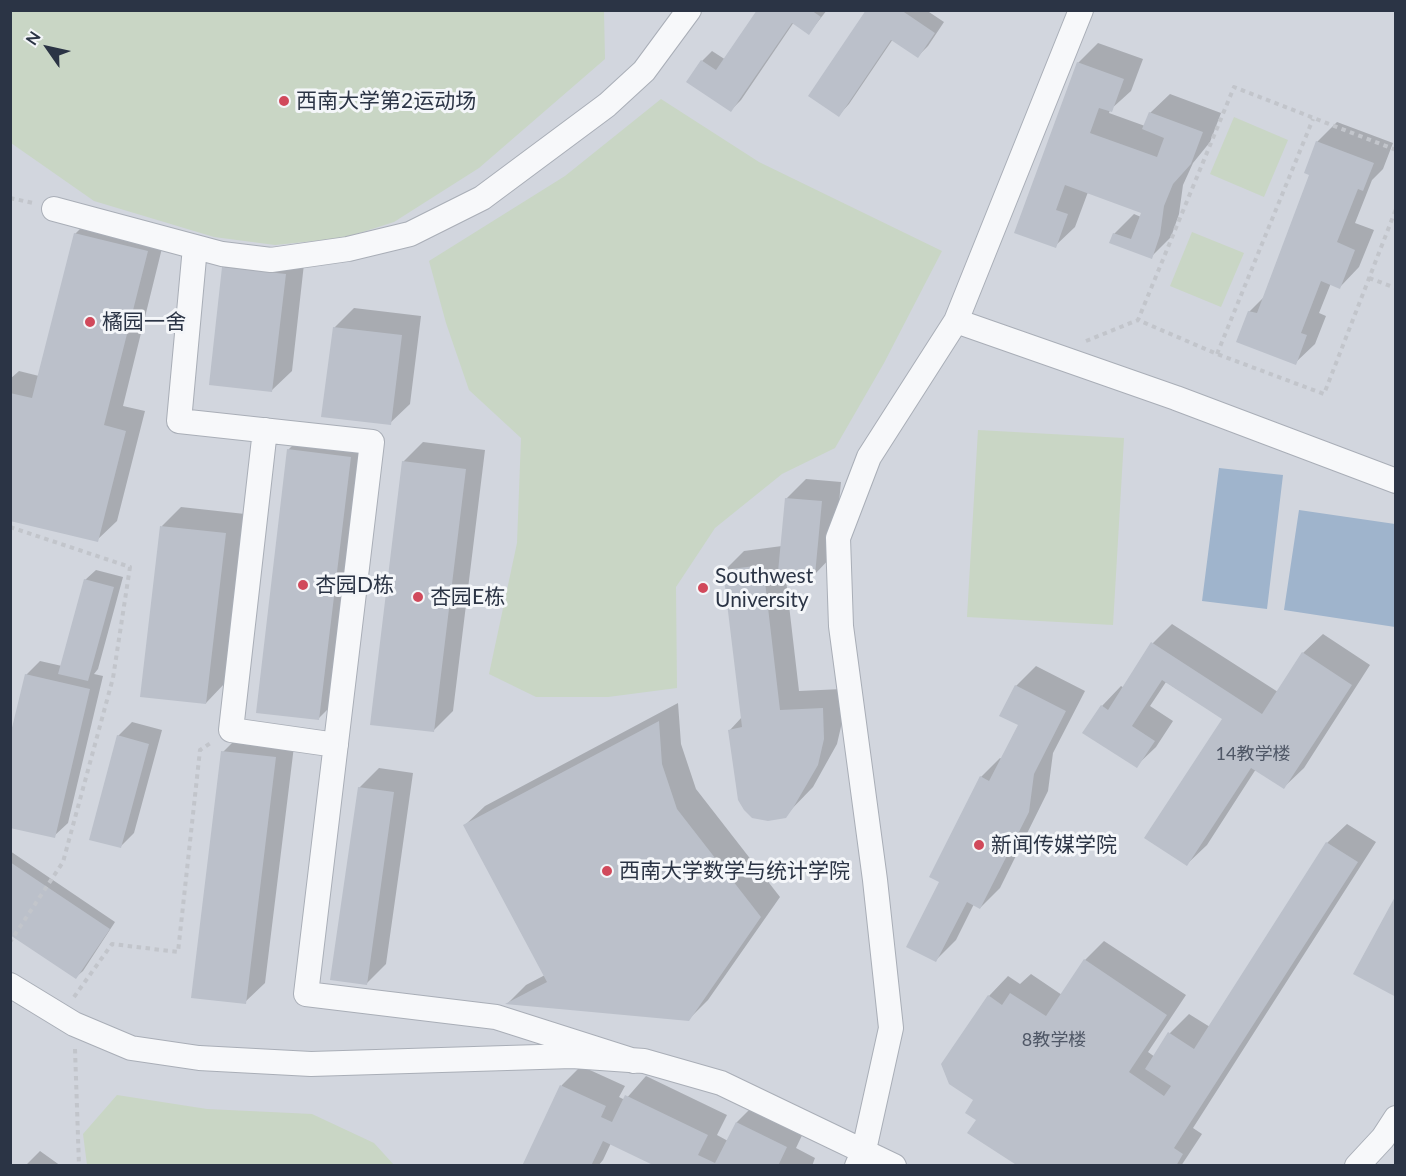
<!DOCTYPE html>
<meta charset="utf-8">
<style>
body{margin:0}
#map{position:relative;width:1406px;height:1176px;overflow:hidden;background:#e4e7ec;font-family:Lato,sans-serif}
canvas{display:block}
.frame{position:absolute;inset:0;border:12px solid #2b3445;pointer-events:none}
.north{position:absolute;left:18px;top:18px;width:60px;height:60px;-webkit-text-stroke:4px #f4f6f9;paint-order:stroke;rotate:304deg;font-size:16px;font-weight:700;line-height:24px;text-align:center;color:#2b3445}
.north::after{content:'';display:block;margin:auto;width:21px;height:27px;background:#2b3445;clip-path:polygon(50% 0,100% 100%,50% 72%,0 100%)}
</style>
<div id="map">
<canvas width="1406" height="1176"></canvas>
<div class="frame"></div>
<div class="north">N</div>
</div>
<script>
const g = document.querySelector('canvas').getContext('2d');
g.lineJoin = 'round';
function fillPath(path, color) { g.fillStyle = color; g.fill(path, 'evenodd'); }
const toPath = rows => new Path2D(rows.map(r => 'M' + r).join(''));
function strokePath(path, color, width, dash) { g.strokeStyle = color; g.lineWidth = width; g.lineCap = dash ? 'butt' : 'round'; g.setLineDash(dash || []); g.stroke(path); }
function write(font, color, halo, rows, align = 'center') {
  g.font = font + ' Lato,"Noto Sans SC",sans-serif'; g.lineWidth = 6; g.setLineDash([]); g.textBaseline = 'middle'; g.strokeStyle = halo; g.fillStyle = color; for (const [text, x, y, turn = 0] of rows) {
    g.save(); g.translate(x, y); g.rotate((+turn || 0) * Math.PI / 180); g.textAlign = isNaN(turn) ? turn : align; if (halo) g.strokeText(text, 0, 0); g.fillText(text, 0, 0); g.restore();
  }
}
fillPath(toPath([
 [11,11,1395,11,1395,1165,11,1165]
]), '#d2d6de');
fillPath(toPath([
 [10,11,604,11,605,59,479,168,394,222,344,238,275,245,214,237,94,201,11,143],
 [661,99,759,162,942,251,884,363,835,448,782,474,715,528,676,587,677,688,608,697,536,697,489,674,517,543,521,438,469,390,446,323,429,261,565,176],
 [1234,117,1288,140,1264,197,1210,174],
 [1192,232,1244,253,1221,307,1170,286],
 [978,430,1124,438,1113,625,967,617],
 [117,1095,207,1109,312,1114,374,1143,394,1165,87,1165,83,1134]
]), '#c9d6c5');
fillPath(toPath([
 [1219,468,1283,475,1267,609,1202,601],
 [1299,510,1395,524,1395,627,1284,610]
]), '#9fb4cc');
fillPath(toPath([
 [759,10,827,10,809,33,794,22,741,100,731,110,702,61,712,51,726,60],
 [868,10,926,10,944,22,928,46,918,56,893,39,849,104,839,115],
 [1098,43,1143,59,1131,91,1110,110,1109,113,1145,126,1150,113,1170,94,1221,113,1210,142,1193,163,1183,185,1179,214,1171,237,1151,257,1114,234,1134,214,1141,217,1142,212,1088,192,1075,227,1055,246,1016,232,1078,63],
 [1337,122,1393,143,1383,169,1372,180,1355,223,1374,230,1359,267,1340,287,1331,283,1319,313,1326,316,1315,344,1295,363,1249,312,1265,296,1311,175,1317,142],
 [95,214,166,232,123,406,145,411,117,521,97,540,10,519,10,379,19,371,39,376,75,234],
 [243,248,305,255,292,371,272,390,224,268],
 [354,308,421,316,410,404,390,423,334,328],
 [308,430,370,438,338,699,319,718,288,450],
 [423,442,485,450,453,711,434,730,403,462],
 [806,479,841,482,834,554,815,574,785,571,799,691,842,689,843,718,837,744,813,787,785,816,730,730,742,717,725,570,744,551,782,546,786,499],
 [181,507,245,514,225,683,206,703,162,526],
 [96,570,123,577,98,669,94,674,103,676,68,823,54,836,26,675,40,661,62,666,85,580],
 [1172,624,1278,692,1303,653,1323,634,1370,665,1304,768,1284,787,1256,769,1207,845,1187,864,1224,719,1166,682,1150,706,1173,721,1156,747,1136,766,1102,706,1121,686,1124,688,1153,643],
 [1036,666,1085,691,1053,753,1048,791,1000,888,980,908,974,904,956,940,936,960,941,881,981,777,1000,758,1002,759,1020,724,1016,686],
 [678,703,681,744,696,789,780,897,708,1000,688,1020,508,1003,526,985,545,975,465,825,485,806],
 [132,722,162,730,134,833,120,847,118,736],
 [243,732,295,738,265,983,245,1002,223,752],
 [379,768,413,773,386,964,366,984,359,788],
 [1347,824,1376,842,1193,1128,1202,1134,1181,1166,1020,1166,978,1119,975,1099,989,996,1008,976,1020,984,1031,974,1062,995,1085,960,1104,941,1186,995,1148,1052,1155,1057,1170,1033,1189,1014,1210,1027,1327,843],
 [10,851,115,922,83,971,76,977,10,933],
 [581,1066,625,1086,619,1097,625,1100,646,1076,727,1115,717,1135,728,1141,737,1122,756,1103,806,1127,796,1148,815,1158,812,1166,659,1166,611,1143,603,1160,598,1166,524,1166,562,1085],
 [40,1151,61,1166,25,1166]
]), '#0003');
fillPath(toPath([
 [757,10,811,10,821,17,809,35,792,23,731,112,686,82,701,60,716,70],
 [866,10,901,10,935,33,918,58,891,40,839,117,808,96],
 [1077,62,1124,79,1112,112,1099,108,1090,133,1157,157,1164,138,1142,129,1149,112,1203,132,1191,164,1173,184,1164,206,1160,235,1152,259,1109,243,1113,233,1131,239,1141,213,1065,185,1056,210,1068,214,1056,248,1014,233],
 [1316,141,1374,163,1363,191,1358,189,1337,242,1355,250,1340,289,1321,281,1301,333,1307,335,1296,365,1236,342,1248,311,1257,313,1309,175,1304,173],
 [74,233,148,251,104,425,126,431,98,542,10,521,10,393,32,398],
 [222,267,286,274,272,392,209,385],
 [333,327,402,335,391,425,321,417],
 [287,449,351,457,319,720,256,713],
 [402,461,466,469,434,732,370,725],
 [785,498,822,501,815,575,778,572],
 [160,526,226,533,206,704,140,697],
 [763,565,780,710,823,708,824,739,818,765,793,808,786,818,768,821,752,818,744,810,738,800,728,730,742,727,723,570],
 [84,579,114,587,88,681,58,674],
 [1151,642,1262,714,1302,652,1352,685,1284,789,1251,768,1187,866,1144,838,1222,719,1162,680,1132,726,1155,741,1137,768,1082,733,1101,705,1108,710],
 [25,674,90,689,55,838,10,828,10,736],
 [1015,685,1066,711,1034,774,1029,812,980,909,967,902,936,962,906,947,939,882,929,877,980,776,989,781,1018,725,999,716],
 [659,721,662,764,677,809,761,917,689,1021,505,1004,547,982,463,825],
 [117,735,149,744,121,848,89,840],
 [221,751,276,757,246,1004,191,998],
 [358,787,394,792,367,985,330,980],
 [1326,842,1358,862,1174,1148,1183,1154,1176,1166,1018,1166,967,1133,976,1120,965,1113,973,1100,949,1084,941,1064,988,995,1002,1005,1010,993,1046,1016,1084,959,1167,1015,1129,1072,1164,1096,1171,1086,1145,1069,1168,1032,1194,1049],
 [10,862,110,929,76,979,10,935],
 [1396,895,1396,997,1353,974],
 [560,1085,606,1106,601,1117,612,1122,625,1095,708,1135,698,1155,715,1163,736,1122,787,1147,778,1166,655,1166,603,1141,591,1166,522,1166]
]), '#bbc0ca');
const minor = toPath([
 [54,209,222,254,271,260,348,249,410,234,482,198,607,105,644,71,689,10],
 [195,247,179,421,372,442,306,994,496,1017,634,1061],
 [956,321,1176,398,1396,481],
 [265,430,231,730,336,745],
 [10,985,74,1024,131,1048,199,1058,311,1064,572,1056,644,1061,721,1083,894,1166],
 [857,1166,864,1150,891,1028,875,880,841,626,838,538,869,457,956,321,1081,10],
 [1357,1166,1383,1138,1396,1118]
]);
strokePath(minor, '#a9aeb7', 26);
strokePath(toPath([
 [1396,150,1234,87,1138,320,1217,354,1324,394,1396,209],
 [10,198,33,203],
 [1369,278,1396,288],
 [1086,341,1138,320],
 [1217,354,1313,119],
 [10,527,130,567,113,678,63,862,10,942],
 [74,997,112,944,178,952,200,750,212,742],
 [75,1049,79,1166]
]), '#c2c5cb', 4, [4.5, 4.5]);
strokePath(minor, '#f7f8fa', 24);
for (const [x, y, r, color] of [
 [284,101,6,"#d1495b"],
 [90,322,6,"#d1495b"],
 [303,585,6,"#d1495b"],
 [703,588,6,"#d1495b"],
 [418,597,6,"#d1495b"],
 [979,845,6,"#d1495b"],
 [607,871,6,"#d1495b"]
]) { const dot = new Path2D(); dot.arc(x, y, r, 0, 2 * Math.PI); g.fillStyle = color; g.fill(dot); strokePath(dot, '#f4f6f9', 2); }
write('18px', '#4f5766', null, [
 ["14教学楼",1253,754],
 ["8教学楼",1054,1040]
]);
write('21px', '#2b3445', '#f4f6f9', [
 ["西南大学第2运动场",296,101],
 ["橘园一舍",102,322],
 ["Southwest",715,576],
 ["University",715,600],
 ["杏园D栋",315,585],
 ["杏园E栋",430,597],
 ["新闻传媒学院",991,845],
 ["西南大学数学与统计学院",619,871]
], 'left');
</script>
